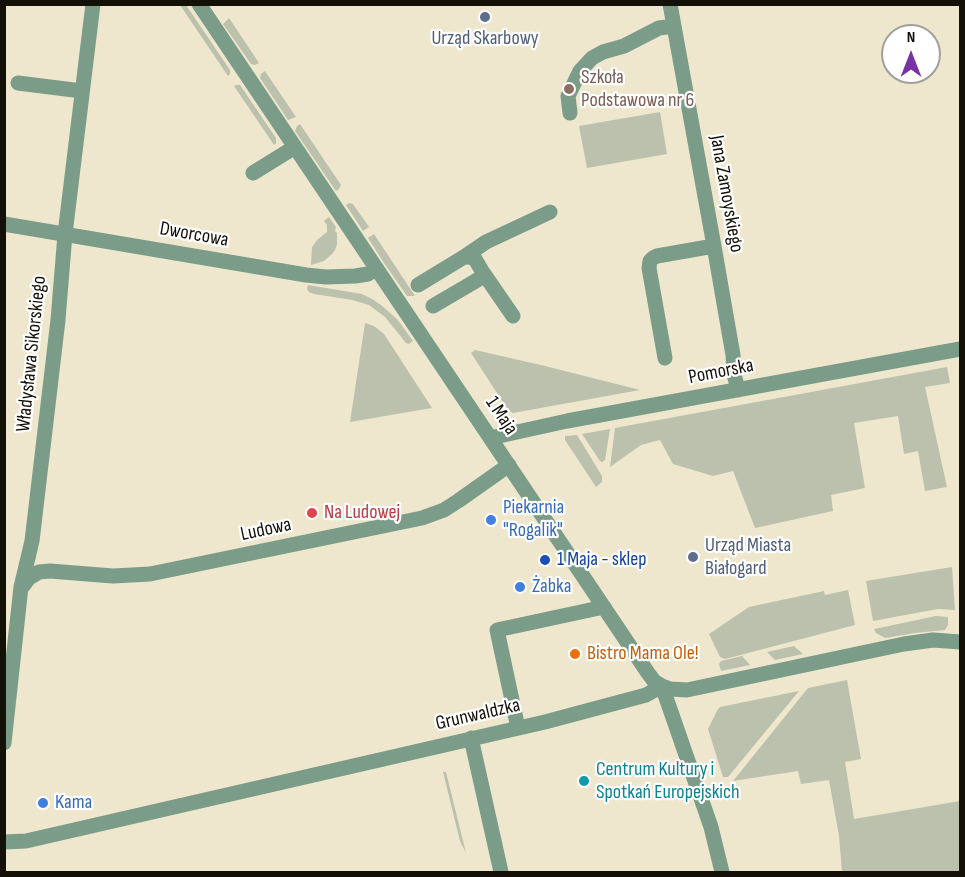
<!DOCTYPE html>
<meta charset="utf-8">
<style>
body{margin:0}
#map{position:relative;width:965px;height:877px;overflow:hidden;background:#eee7cd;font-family:"Sofia Sans Condensed",sans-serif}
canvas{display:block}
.frame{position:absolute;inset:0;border:6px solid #121007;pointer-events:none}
.north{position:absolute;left:881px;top:24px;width:60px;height:60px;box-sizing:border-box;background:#fff;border:2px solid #a09f9c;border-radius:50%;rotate:0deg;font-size:16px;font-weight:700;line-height:24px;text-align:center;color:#121007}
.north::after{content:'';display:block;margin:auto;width:21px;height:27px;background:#7932a6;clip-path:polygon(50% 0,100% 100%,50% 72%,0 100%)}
</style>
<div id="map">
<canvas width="965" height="877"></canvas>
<div class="frame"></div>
<div class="north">N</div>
</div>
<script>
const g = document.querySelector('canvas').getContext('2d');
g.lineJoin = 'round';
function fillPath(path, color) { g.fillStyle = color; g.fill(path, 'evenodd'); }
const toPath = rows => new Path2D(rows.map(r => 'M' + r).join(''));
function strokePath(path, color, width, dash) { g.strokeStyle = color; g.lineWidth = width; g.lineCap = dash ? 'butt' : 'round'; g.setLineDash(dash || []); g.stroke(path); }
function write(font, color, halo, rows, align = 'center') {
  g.font = font + ' "Sofia Sans Condensed",sans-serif'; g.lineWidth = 4.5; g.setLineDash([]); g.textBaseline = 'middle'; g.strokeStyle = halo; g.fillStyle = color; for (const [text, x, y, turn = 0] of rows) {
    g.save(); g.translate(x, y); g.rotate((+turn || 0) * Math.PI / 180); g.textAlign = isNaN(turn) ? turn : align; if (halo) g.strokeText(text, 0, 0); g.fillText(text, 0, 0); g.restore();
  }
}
fillPath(toPath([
 [180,5,186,5,230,70,230,74,228,76],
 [229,18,259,63,255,65,251,64,223,24],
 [265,71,296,117,288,120,260,78,261,74],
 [236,85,240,85,276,138,276,143,274,145,234,86],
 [660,112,667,154,587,168,579,126],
 [300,124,341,185,339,189,336,191,295,131,297,126],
 [349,203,353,204,369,227,363,231,346,205],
 [329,217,336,227,335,231,337,233,337,244,335,250,332,254,324,261,311,265,312,247,317,240,327,232,327,225,324,221,325,220],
 [374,234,415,296,407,296,384,263,368,238],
 [308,285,362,294,372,299,381,305,397,319,413,341,409,344,406,343,385,317,369,305,352,300,314,294,309,292,307,289],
 [365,323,374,326,384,334,432,408,350,422],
 [475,350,545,366,640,390,513,413,508,410,471,353],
 [947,367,950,383,925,387,947,487,925,491,918,451,904,454,898,416,854,423,865,488,831,495,833,511,755,528,733,471,713,476,673,464,660,440,641,445,610,467,615,428],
 [610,429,605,460,602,462,600,461,582,434],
 [577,435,602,476,602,482,596,487,565,440,565,436],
 [952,567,955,610,938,609,873,621,866,581],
 [848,590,855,625,725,659,720,657,709,634,749,607,824,591,825,595],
 [936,616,948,617,948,625,945,630,915,633,885,638,876,633,874,629],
 [794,646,803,654,775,660,767,652],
 [742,656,750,665,721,671,719,664,721,661],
 [847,680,861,759,845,762,854,819,960,801,960,872,842,872,839,836,829,780,801,784,798,771,733,781,808,688],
 [799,691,728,777,723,777,708,729,718,709,720,707],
 [443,772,446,772,466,853,460,841]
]), '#bbc1ad');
strokePath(toPath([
 [199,4,648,673,654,681,662,686,670,689,687,690,904,644,933,640,960,642],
 [670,4,714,246,733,355,734,374,738,390],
 [18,83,82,91],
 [570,113,568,96,580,71,592,58,603,52,624,46,659,28,674,26],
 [253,173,295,147],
 [4,224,306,275,326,277,355,276,368,274,376,269],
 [464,257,486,242,550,212],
 [482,271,513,316],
 [418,285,464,257,469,257,475,259,482,271,482,276,479,279,433,306],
 [665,358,649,268,650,261,653,258,657,256,714,246],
 [490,438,567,421,960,349],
 [23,586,29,578,39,572,50,571,113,576,150,574,422,518,444,510,458,501,509,465],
 [662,686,711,827,722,872],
 [518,728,497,630,604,607],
 [471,738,501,872],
 [4,743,21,587,32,541,58,320,65,234,93,4],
 [4,842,26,841,545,722,646,695,662,686]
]), '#7b9c88', 15);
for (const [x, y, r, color] of [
 [485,17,6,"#5c6f8a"],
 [569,89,6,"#8d6e63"],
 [312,513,6,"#e0444e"],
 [491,520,6,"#3f7fe0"],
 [693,557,6,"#5c6f8a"],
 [545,560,6,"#1a4fb4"],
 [520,587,6,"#3f7fe0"],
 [575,654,6,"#e8710a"],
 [584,781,6,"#0f9aa8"],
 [43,803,6,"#3f7fe0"]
]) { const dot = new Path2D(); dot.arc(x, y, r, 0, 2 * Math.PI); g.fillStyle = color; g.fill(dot); strokePath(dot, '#fff', 2); }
write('20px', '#4e5e75', '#fff', [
 ["Urząd Skarbowy",485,39],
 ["Urząd Miasta",705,546,"left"],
 ["Białogard",705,569,"left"]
]);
write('20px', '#785e54', '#fff', [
 ["Szkoła",581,78],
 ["Podstawowa nr 6",581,101]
], 'left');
write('20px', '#121007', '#fff', [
 ["Jana Zamoyskiego",726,194,80],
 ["Dworcowa",194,235,10],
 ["Władysława Sikorskiego",32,354,-84],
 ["Pomorska",721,372,-11],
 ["1 Maja",501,416,56],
 ["Ludowa",266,530,-12],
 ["Grunwaldzka",478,715,-13]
]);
write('20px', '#366cbe', '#fff', [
 ["Piekarnia",503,508],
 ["\"Rogalik\"",503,531],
 ["Żabka",532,587],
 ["Kama",55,803]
], 'left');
write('20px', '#be3a42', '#fff', [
 ["Na Ludowej",324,513]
], 'left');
write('20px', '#164399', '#fff', [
 ["1 Maja - sklep",557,560]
], 'left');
write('20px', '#c56008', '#fff', [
 ["Bistro Mama Ole!",587,654]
], 'left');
write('20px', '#0d838f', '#fff', [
 ["Centrum Kultury i",596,770],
 ["Spotkań Europejskich",596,793]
], 'left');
</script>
